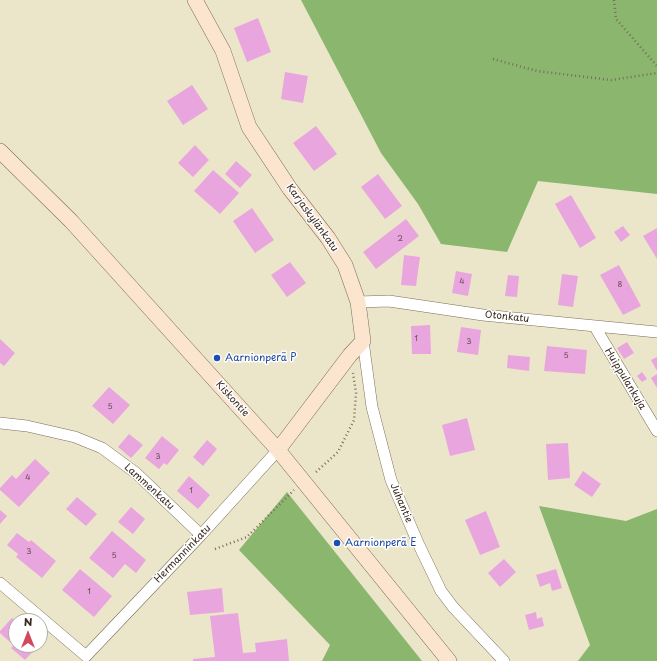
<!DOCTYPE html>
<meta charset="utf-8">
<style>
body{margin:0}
#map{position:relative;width:657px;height:661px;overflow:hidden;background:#ebe6c9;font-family:"Playpen Sans",sans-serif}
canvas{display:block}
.north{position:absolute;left:8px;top:613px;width:40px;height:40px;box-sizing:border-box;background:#fff;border:1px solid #b1aaa5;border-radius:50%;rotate:0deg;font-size:11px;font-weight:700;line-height:16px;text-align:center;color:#3b2a1e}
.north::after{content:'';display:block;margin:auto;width:14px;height:18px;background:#d1495b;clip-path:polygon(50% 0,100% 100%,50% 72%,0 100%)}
</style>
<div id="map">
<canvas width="657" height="661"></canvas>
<div class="north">N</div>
</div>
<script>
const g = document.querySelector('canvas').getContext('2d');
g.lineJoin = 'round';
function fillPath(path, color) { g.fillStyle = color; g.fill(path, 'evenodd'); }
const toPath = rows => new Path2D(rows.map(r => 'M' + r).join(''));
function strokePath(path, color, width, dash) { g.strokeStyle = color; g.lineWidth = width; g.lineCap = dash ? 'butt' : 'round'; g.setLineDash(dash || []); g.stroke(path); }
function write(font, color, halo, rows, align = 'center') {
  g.font = font + ' "Playpen Sans",sans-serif'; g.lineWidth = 3; g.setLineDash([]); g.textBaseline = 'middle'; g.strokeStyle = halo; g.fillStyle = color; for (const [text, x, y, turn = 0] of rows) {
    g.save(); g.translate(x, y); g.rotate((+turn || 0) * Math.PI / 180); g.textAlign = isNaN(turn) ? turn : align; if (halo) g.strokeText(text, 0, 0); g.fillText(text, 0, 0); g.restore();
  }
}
fillPath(toPath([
 [301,0,657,0,657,194,538,181,507,252,441,244,418,204,381,153],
 [287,492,422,661,322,661,330,645,239,550],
 [539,506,626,521,657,509,657,661,578,661,590,645]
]), '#8ab66e');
fillPath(toPath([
 [258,18,271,52,247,62,234,28],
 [285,72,308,76,303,103,281,99],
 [192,85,208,109,183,125,167,101],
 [316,126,337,154,314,171,293,143],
 [195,145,209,160,193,177,178,163],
 [236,161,252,175,240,188,225,174],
 [213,170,239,193,220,214,194,191],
 [378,174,402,206,385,219,361,187],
 [571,195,596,238,580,248,555,204],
 [252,208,274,240,255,253,233,221],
 [406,219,419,236,376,269,363,252],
 [623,226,630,235,621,242,614,232],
 [657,228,657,259,643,236],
 [404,255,420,257,416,286,401,285],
 [290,262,306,283,287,297,271,275],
 [619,265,641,306,623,315,600,275],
 [456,271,472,274,468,296,452,293],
 [562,274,578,276,573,307,558,305],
 [508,275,519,276,517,297,505,296],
 [430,325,431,354,412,354,411,326],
 [461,327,481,330,478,355,457,352],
 [0,339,15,353,4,366,0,363],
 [627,342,634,353,624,359,617,348],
 [547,346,587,350,585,374,544,371],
 [508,355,530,357,529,371,507,368],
 [657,357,657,371,651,360],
 [642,372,647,379,642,382,637,376],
 [657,374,657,388,651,378],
 [109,387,130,405,113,424,92,406],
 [467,418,475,450,450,456,442,425],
 [129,434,143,445,131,458,118,447],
 [162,436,179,450,167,465,164,463,159,469,145,458],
 [207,440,217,449,203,466,193,457],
 [568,443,570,478,548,480,546,444],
 [35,459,50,473,19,507,0,490,0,488,12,475,16,479],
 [583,471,601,484,592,497,574,485],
 [189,476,210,495,198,509,177,491],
 [77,497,97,514,86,526,66,509],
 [131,507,145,519,133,534,118,522],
 [0,510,7,516,0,524],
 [486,511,500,547,480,555,465,520],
 [112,531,146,560,136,573,125,564,113,578,89,558],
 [17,533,29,542,31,540,56,561,42,578,16,557,18,554,7,545],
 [504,559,516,572,500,587,488,573],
 [80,569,112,596,94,617,62,590],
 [556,569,562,588,552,591,550,583,540,587,536,575],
 [222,588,224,612,190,615,187,592],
 [536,612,537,619,542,617,544,626,529,630,525,615],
 [238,613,243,653,256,652,255,643,287,639,289,661,193,661,193,659,215,657,210,616],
 [12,618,16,621,16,635,10,642,0,633,0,631],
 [16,643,16,645,39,645,25,660,11,648]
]), '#e9a6de');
const street = toPath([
 [358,302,389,301,483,315,657,332],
 [595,327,657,431],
 [363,341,372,407,391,480,418,543,441,591,453,607,504,661],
 [0,423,27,426,75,437,102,448,136,473,201,535],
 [0,583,86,656,201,535,278,450]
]);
const secondary = toPath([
 [195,0,223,51,249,127,290,189,328,238,345,265,358,302,363,341,350,355,278,450],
 [0,151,71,221,278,450,449,661]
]);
strokePath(street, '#796c5a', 12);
strokePath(secondary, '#796c5a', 16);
strokePath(toPath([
 [614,0,616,19,657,66],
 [493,59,537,71,611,80,657,73],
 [316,472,338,452,354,420,356,393,353,373],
 [215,549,247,537,294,490]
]), '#796c5a', 2.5, [1, 3]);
strokePath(street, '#fff', 11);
strokePath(secondary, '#fce5cf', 15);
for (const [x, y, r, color] of [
 [217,358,4,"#1a4fb4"],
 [337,543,4,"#1a4fb4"]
]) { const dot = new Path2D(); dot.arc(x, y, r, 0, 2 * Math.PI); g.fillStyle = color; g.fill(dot); strokePath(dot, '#fff', 1.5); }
write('8px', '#66494e', null, [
 ["2",400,239],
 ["4",462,282],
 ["8",620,285],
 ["1",416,339],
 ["3",469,342],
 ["5",566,356],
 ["5",110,407],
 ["3",158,457],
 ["4",28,478],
 ["1",191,491],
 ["3",29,552],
 ["5",114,556],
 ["1",89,592]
]);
write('10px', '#3b2a1e', '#fff', [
 ["Karjaskylänkatu",312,218,54],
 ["Otonkatu",507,317,6],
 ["Huippulankuja",625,379,59],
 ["Kiskontie",232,399,48],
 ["Lammenkatu",149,487,42],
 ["Juhantie",401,503,67],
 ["Hermanninkatu",183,554,-46]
]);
write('10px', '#164399', '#fff', [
 ["Aarnionperä P",225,358],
 ["Aarnionperä E",345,543]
], 'left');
</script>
